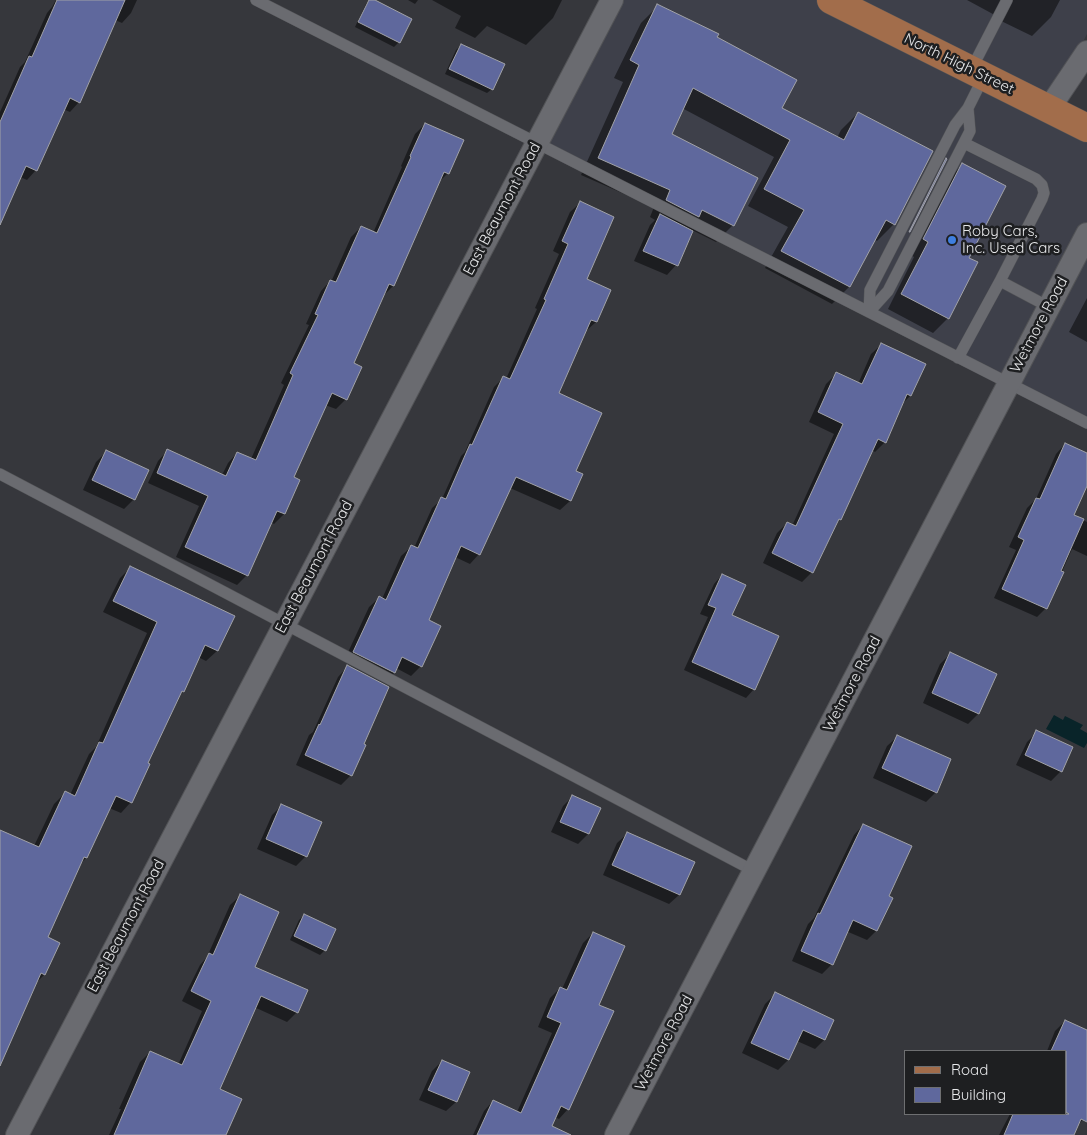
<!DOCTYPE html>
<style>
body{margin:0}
#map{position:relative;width:1087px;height:1135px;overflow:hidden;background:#36373c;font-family:Quicksand,sans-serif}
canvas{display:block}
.legend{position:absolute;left:904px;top:1050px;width:162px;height:65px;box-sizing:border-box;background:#1e1f21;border:1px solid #6e6f71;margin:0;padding:6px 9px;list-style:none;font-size:15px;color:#e6e7e9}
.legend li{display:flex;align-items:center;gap:10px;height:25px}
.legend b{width:25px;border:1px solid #6e6f71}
</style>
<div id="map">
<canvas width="1087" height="1135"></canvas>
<ul class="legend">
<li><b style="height:6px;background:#a26d4b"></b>Road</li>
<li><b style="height:14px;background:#5f689d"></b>Building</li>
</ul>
</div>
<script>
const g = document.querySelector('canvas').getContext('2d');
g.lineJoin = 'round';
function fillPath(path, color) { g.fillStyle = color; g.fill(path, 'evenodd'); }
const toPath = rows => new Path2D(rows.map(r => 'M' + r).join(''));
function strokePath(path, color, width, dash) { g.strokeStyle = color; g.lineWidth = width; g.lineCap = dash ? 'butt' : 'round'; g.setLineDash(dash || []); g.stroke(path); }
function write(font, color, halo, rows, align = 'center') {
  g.font = font + ' Quicksand,sans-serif'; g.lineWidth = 5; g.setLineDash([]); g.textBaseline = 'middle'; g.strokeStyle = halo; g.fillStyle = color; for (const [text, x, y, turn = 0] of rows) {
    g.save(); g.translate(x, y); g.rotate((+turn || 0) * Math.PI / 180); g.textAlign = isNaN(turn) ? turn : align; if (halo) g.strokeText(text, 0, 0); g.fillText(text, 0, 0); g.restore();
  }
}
fillPath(toPath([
 [615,0,1087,0,1087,34,1050,107,1087,126,1087,423,543,146]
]), '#3e404a');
fillPath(toPath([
 [1054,715,1063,720,1065,716,1083,725,1080,729,1087,733,1087,743,1084,748,1046,729]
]), '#092429');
fillPath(toPath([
 [56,0,137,0,131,13,122,23,115,20,79,102,70,112,63,109,36,170,27,180,20,177,0,222,0,112,20,67,25,62,47,13,52,7],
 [370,0,372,0,399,42,394,47,355,27,366,4],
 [408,0,418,0,415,4],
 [432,0,562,0,553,18,526,45,487,26,475,38,455,28,461,16],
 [967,0,1060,0,1051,17,1032,36,997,19,998,17,991,13],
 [658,6,716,37,781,108,837,138,841,130,858,113,894,224,877,241,874,239,849,287,832,304,765,268,788,227,748,206,774,157,682,108,670,135,733,225,716,242,692,230,676,265,667,275,634,261,650,225,655,220,650,217,654,207,581,175,623,82,614,78,641,23],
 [461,45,492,89,487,93,445,74,456,50],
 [425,124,448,173,438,183,393,286,383,296,353,364,360,367,345,400,336,409,325,405,293,478,299,480,284,514,274,524,271,522,247,575,237,585,176,557,199,506,148,483,158,461,167,451,222,475,228,463,237,453,251,459,284,385,281,383,309,325,306,324,321,291,330,281,331,282,351,237,361,227,373,233,402,167,401,166,415,134],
 [962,165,967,258,948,318,933,333,888,309,914,257,909,254,948,179],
 [580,203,585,279,610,290,596,322,586,331,585,331,557,394,574,472,581,475,570,501,560,510,510,488,479,554,470,564,455,557,427,620,421,666,411,676,396,668,394,673,384,682,344,661,369,607,379,598,382,599,401,556,411,547,414,548,432,508,442,499,461,456,465,452,494,387,503,378,506,379,537,309,535,308,559,254,553,251,570,212],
 [1087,298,1087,342,1069,332],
 [881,345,910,396,901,405,885,442,875,452,872,450,840,519,835,525,812,572,802,582,763,563,777,533,787,523,792,526,834,434,809,422,826,384,836,374,858,384,871,354],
 [1065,444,1087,454,1087,483,1073,515,1087,522,1087,556,1072,549,1046,608,1037,617,994,598,1016,550,1009,547,1027,508,1036,499,1056,454],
 [106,452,134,499,124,509,83,490,96,462],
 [130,568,233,617,217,651,206,661,198,657,183,691,178,696,146,764,131,802,121,813,109,808,86,858,80,864,47,938,44,975,36,983,0,1049,0,831,34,846,54,804,65,793,70,795,89,754,96,747,147,633,103,612,120,578],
 [722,575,730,616,754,689,746,698,684,670,708,617,700,614,714,584],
 [950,654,996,674,978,714,968,724,923,703,940,664],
 [347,667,351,775,341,785,296,765,309,735,313,732,338,677],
 [1037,732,1061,771,1051,781,1016,765,1027,742],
 [897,737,936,792,926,802,873,778,887,746],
 [572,797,599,808,588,834,578,844,551,832,563,806],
 [282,805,321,823,306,856,296,866,257,849,272,815],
 [863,825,888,897,876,931,867,940,846,931,832,964,822,974,792,961,808,924,814,918,854,835],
 [627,834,679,895,669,904,603,875,617,843],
 [240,896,253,967,297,1012,287,1022,254,1007,218,1090,221,1135,109,1135,121,1109,119,1109,140,1062,150,1052,178,1065,202,1011,182,1001,200,965,207,957,230,905],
 [304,915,325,950,320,955,290,940,299,920],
 [593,933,598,1005,568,1109,559,1119,555,1117,547,1135,473,1135,484,1111,493,1101,517,1112,552,1033,538,1027,550,998,560,988,562,989,583,943],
 [775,994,824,1040,815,1049,797,1041,788,1060,778,1070,742,1053,765,1004],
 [1065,1021,1087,1031,1087,1110,1083,1120,1077,1125,1073,1135,999,1135,1010,1114,1066,1114,1066,1051,1047,1051,1055,1031],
 [442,1061,468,1073,456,1102,446,1111,419,1100,432,1071]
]), '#0007');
const building = toPath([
 [57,0,125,0,80,103,70,98,37,171,26,166,0,225,0,122,29,56,32,57,57,0],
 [369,0,375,0,412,19,400,43,358,22,369,0],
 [657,4,719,34,717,37,797,80,782,108,844,140,858,112,933,151,895,225,886,220,850,287,781,251,804,210,764,189,790,140,693,88,672,134,758,178,734,226,702,210,699,217,666,200,670,190,598,158,639,65,630,60,657,4],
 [461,44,505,64,493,90,449,69,461,44],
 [425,123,464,140,449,174,444,172,394,286,389,284,354,363,362,367,347,400,332,393,294,477,300,480,285,514,277,511,248,576,185,547,208,496,157,473,167,449,226,476,237,452,256,460,293,375,290,373,318,315,315,314,330,280,336,282,361,226,377,233,411,157,410,156,425,123],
 [946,158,947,159,910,232,909,232,946,158],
 [962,163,1006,186,969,258,978,262,949,319,901,294,928,242,923,239,962,163],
 [580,201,614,217,587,279,611,290,597,322,591,320,559,393,602,413,576,471,583,474,571,501,516,477,480,555,461,546,429,620,441,626,422,667,402,657,395,673,353,652,379,596,386,600,411,545,418,548,441,497,446,499,470,444,472,445,503,376,510,379,546,300,544,299,568,244,562,241,580,201],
 [660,214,693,231,678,266,643,251,660,214],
 [881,343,926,364,911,396,907,394,886,443,878,439,841,520,839,519,813,573,772,553,787,522,796,526,843,424,818,412,836,372,862,384,881,343],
 [1065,443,1087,453,1087,486,1074,515,1084,519,1061,571,1064,572,1047,609,1002,589,1024,540,1018,537,1036,498,1040,499,1065,443],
 [106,450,149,470,135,500,92,480,106,450],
 [130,566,235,616,218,651,205,645,184,692,182,691,148,763,150,764,132,803,116,796,87,858,84,857,48,937,60,943,45,975,41,973,0,1066,0,830,39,847,65,791,75,796,99,742,103,743,157,622,113,601,130,566],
 [722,574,746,585,732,615,779,636,755,690,692,662,716,608,708,605,722,574],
 [950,652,997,674,979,714,932,693,950,652],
 [347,665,389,687,364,744,366,745,352,776,305,755,319,724,320,725,347,665],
 [1036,730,1073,747,1062,772,1025,755,1036,730],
 [897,735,951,759,937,793,882,768,897,735],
 [572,795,601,808,589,834,560,822,572,795],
 [281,804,322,822,307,857,266,839,281,804],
 [863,824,912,846,889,896,893,898,877,931,853,920,833,965,801,951,818,913,820,914,863,824],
 [627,832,695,862,680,895,612,865,627,832],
 [240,894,279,912,255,967,308,990,298,1013,261,996,220,1089,242,1099,226,1135,114,1135,150,1051,182,1065,211,1001,191,991,209,953,213,955,240,894],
 [304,914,336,929,326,951,294,936,304,914],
 [593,932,625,946,599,1005,614,1011,569,1110,561,1106,552,1126,571,1135,477,1135,493,1100,521,1113,561,1023,547,1017,560,987,567,990,593,932],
 [775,992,834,1020,825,1040,803,1030,789,1060,751,1043,775,992],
 [1065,1020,1087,1030,1087,1122,1081,1119,1074,1135,1004,1135,1013,1114,1069,1114,1066,1112,1066,1051,1051,1051,1065,1020],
 [442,1060,470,1072,457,1102,428,1090,442,1060]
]);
fillPath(building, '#5f689d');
strokePath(building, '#a1a2a7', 1);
const service = toPath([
 [256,0,1087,423],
 [971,70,1007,0],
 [964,143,1036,179,1042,185,1044,193,1042,199,1000,281,1049,307],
 [869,312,870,290,955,125,968,108,984,76],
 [869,312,888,291,970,131,968,108],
 [958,358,1000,281],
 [0,474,754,871]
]);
const minor = toPath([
 [1048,108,1050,107,1087,52],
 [17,1135,612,0],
 [616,1135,1087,234]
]);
const primary = toPath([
 [831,0,1087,128]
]);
strokePath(service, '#525356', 12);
strokePath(minor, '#525356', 24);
strokePath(primary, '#525356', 29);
strokePath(service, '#6a6b70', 11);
strokePath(minor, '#6a6b70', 22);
strokePath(primary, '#a26d4b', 28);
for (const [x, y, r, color] of [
 [952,240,5,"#3f7fe0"]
]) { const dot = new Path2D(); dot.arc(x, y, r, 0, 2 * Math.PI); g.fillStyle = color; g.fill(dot); strokePath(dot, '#1e1f21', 2); }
write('15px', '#e6e7e9', '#1e1f21', [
 ["North High Street",959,64,26],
 ["East Beaumont Road",502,209,-62],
 ["Wetmore Road",1039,325,-62],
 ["East Beaumont Road",314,567,-62],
 ["Wetmore Road",852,684,-62],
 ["East Beaumont Road",126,926,-62],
 ["Wetmore Road",664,1043,-62]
]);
write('15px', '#e6e7e9', '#1e1f21', [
 ["Roby Cars,",962,231],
 ["Inc. Used Cars",962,248]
], 'left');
</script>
